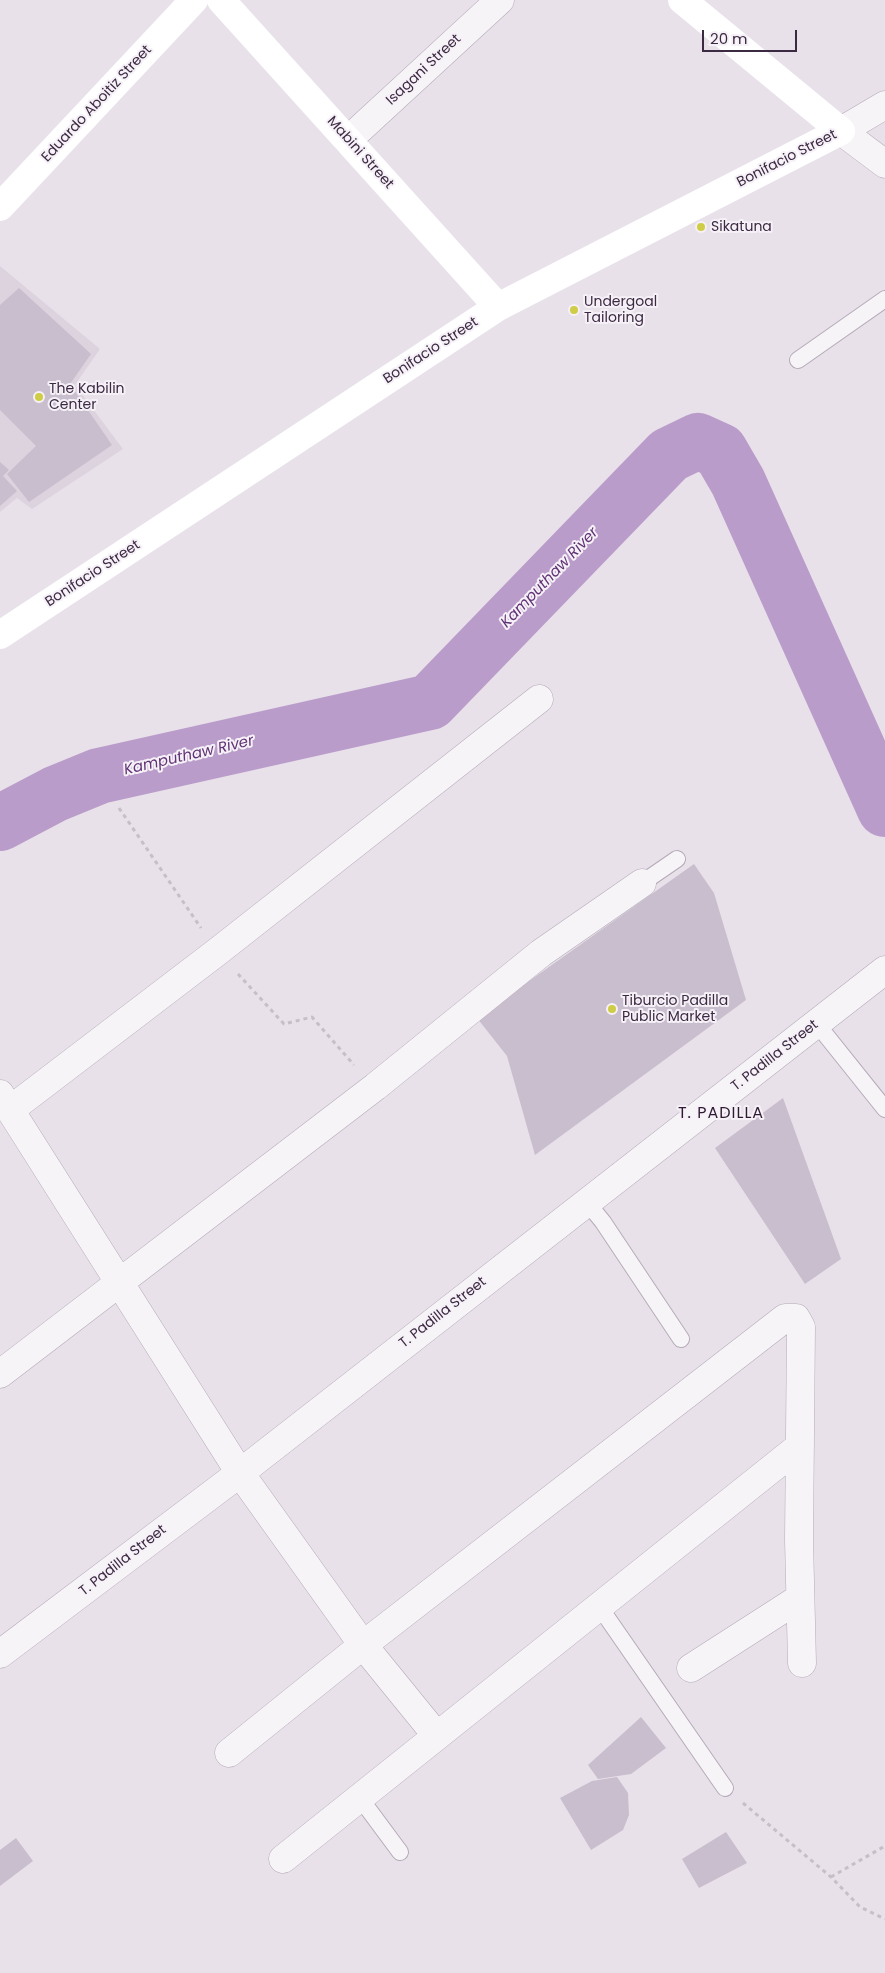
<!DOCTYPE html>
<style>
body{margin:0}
#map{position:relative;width:885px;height:1973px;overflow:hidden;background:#e8e1ea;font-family:Poppins,sans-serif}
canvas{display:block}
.scale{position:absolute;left:702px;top:30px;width:95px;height:22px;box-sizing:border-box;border:2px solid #3c2942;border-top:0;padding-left:6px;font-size:15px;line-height:18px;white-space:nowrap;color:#3c2942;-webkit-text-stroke:4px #f5f1f7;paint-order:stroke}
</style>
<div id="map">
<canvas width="885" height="1973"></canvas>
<div class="scale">20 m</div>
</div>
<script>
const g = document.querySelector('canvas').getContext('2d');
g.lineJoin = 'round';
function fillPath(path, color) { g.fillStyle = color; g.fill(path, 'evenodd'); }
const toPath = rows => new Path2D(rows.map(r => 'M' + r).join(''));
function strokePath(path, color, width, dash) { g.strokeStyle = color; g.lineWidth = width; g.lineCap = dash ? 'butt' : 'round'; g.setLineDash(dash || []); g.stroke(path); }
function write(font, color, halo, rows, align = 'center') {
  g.font = font + ' Poppins,sans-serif'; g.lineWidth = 4; g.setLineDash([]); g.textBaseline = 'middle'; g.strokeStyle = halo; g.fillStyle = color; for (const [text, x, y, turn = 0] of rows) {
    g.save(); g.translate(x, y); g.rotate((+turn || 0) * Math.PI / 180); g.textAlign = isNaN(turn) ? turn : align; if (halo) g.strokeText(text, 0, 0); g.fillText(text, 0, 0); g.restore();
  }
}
fillPath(toPath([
 [0,266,100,349,75,385,123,449,32,509,17,498,0,512]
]), '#dcd3df');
strokePath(toPath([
 [0,823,55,794,99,776,430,702,669,455,698,441,720,451,738,482,885,809]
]), '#ba9cca', 56);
fillPath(toPath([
 [19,288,91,354,70,384,112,445,29,502,7,474,36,446,0,410,0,305],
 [0,462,9,470,3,476,17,491,0,506],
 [694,864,714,893,746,1000,535,1155,507,1056,477,1018],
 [783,1098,841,1259,805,1284,715,1148],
 [641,1717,666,1748,631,1774,598,1779,588,1765],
 [617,1777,628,1793,629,1815,623,1830,591,1850,560,1798,592,1781],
 [726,1832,747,1863,699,1888,682,1859],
 [16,1838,33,1861,0,1886,0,1850]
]), '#c9becd');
const service = toPath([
 [798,360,885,299],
 [642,883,677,859],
 [817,1024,885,1109],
 [586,1201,603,1222,681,1339],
 [599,1606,725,1788],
 [360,1798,400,1852]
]);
const minor = toPath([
 [348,140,500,0],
 [0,1094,240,1473,363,1645,437,1736],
 [10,1110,217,952,539,699],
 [0,1374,375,1087,541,953,642,883],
 [691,1668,800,1598],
 [229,1753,363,1645,785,1318,796,1318,801,1327,799,1540,802,1663],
 [283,1859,800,1446]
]);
const tertiary = toPath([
 [885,105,841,131,885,164],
 [0,1654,240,1473,885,970]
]);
strokePath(service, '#b4aab8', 18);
strokePath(minor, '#b4aab8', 29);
strokePath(tertiary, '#b4aab8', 29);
strokePath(toPath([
 [119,808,201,928],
 [238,974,284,1024,312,1017,354,1065],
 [743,1803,831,1877,860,1907,885,1919],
 [831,1877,885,1846]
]), '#c6bfc9', 3, [4, 4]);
strokePath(service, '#f7f4f8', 16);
strokePath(minor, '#f7f4f8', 28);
strokePath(tertiary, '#f7f4f8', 28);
strokePath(toPath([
 [221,0,498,307],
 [0,207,194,0],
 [0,635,498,307,841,131,682,0]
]), '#fff', 28);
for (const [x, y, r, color] of [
 [701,227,5,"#cfcc46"],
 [574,310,5,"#cfcc46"],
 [39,397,5,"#cfcc46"],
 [612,1009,5,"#cfcc46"]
]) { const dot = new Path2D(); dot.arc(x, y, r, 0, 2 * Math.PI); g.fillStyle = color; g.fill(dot); strokePath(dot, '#f5f1f7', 2); }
write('14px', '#3c2942', '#f5f1f7', [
 ["Isagani Street",424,70,-43],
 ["Eduardo Aboitiz Street",97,104,-47],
 ["Mabini Street",360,153,48],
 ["Bonifacio Street",787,159,-27],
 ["Bonifacio Street",431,351,-33],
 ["Bonifacio Street",93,574,-33],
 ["T. Padilla Street",775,1056,-38],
 ["T. Padilla Street",443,1313,-38],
 ["T. Padilla Street",123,1561,-38]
]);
write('14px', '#3c2942', '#f5f1f7', [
 ["Sikatuna",711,227],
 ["Undergoal",584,302],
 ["Tailoring",584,318],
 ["The Kabilin",49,389],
 ["Center",49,405],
 ["Tiburcio Padilla",622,1001],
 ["Public Market",622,1017]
], 'left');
write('italic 15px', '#613376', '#f5f1f7', [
 ["Kamputhaw River",550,578,-46],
 ["Kamputhaw River",189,756,-13]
]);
g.letterSpacing = '1px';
write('16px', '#2e1b32', '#f5f1f7', [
 ["T. PADILLA",721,1114]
]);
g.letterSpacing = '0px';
</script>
